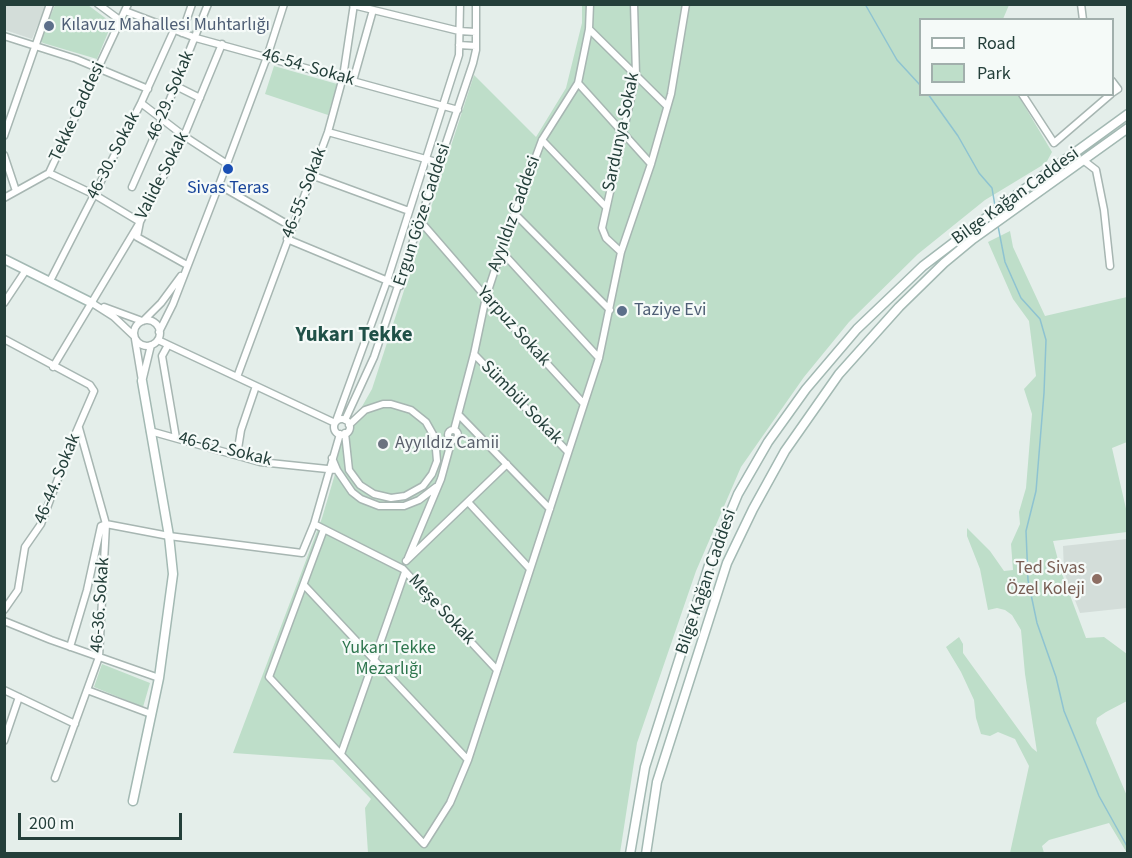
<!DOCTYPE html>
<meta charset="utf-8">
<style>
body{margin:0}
#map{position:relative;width:1132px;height:858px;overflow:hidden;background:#e4eeea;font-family:"Source Sans 3",sans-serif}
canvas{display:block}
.frame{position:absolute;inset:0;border:6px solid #243f3a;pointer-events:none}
.legend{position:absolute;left:919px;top:18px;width:195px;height:78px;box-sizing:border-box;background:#f5faf8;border:2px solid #a1afac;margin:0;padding:8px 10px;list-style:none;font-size:18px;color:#243f3a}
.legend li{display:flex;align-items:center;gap:12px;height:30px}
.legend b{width:30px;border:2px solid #a1afac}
.scale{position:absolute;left:18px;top:813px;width:164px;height:27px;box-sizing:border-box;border:3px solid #243f3a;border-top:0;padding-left:8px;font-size:18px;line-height:21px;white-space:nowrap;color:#243f3a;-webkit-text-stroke:4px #f5faf8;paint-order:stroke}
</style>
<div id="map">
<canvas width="1132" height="858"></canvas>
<div class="frame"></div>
<ul class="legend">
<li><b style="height:8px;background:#fff"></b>Road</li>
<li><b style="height:16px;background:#bedec9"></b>Park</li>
</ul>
<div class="scale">200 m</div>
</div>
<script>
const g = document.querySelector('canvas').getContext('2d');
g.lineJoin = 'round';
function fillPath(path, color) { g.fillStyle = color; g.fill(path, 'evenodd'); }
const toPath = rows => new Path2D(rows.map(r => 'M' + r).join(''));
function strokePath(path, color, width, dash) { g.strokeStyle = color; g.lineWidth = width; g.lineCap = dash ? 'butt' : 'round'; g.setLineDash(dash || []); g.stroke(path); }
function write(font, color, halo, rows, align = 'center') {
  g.font = font + ' "Source Sans 3",sans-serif'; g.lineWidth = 4.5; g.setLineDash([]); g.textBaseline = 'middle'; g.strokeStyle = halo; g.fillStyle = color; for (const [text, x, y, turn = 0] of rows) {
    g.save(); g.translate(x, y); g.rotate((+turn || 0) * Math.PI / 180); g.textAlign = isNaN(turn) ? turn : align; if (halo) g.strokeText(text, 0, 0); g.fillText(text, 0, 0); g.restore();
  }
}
fillPath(toPath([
 [4,5,46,5,32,39,5,30],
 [1127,539,1127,608,1080,613,1064,572,1063,546]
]), '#d3ddd9');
fillPath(toPath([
 [55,5,88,5,112,23,97,59,43,43,40,40,45,29,50,31,52,24,48,22],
 [582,5,1009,5,1003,19,920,20,920,94,1018,95,1052,152,1046,163,985,200,918,254,849,322,804,377,741,467,696,571,637,743,620,853,368,853,365,808,371,799,333,760,233,753,322,518,335,474,339,447,372,389,474,75,536,137,566,88,582,23],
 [274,66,337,84,328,115,265,94],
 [1010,231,1013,247,1045,316,1127,297,1127,442,1112,448,1127,513,1127,532,1053,541,1061,571,1086,638,1104,637,1127,654,1127,701,1106,712,1097,718,1096,723,1127,796,1127,853,1109,823,1049,840,1042,846,1044,853,1010,853,1029,766,1015,739,998,732,990,736,981,734,976,718,974,700,961,672,946,647,959,637,963,644,963,653,968,660,1032,748,1037,752,1025,674,1021,630,1012,615,1005,610,997,608,988,610,980,569,967,536,967,528,990,551,1004,571,1013,570,1011,544,1020,524,1019,512,1026,488,1032,414,1024,389,1036,376,1029,321,1013,299,988,242],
 [102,664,150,683,143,707,94,687]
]), '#bedec9');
strokePath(toPath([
 [865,4,897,60,920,85],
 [928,94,958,136,979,173,992,188,995,206],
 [998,226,1005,262,1021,298,1040,319,1046,340,1044,393,1036,491,1026,531,1028,580,1037,623,1056,677,1064,711,1099,796,1128,848]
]), '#8ec3d1', 1.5);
const street = toPath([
 [98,4,121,21],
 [1081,4,1083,20],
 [353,5,459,31,476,32],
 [125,11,196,38,458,110],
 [589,29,667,106],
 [182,33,192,4],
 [4,36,76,59,148,89],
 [459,45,476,46],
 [353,81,373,10],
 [1112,81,1118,89,1112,93],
 [578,83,651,164],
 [176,86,200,98],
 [1022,94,1054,143,1111,94],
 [141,103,184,136,227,164],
 [328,132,440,163],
 [4,136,50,4],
 [542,140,606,207],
 [4,155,16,191],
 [1083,160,1096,170,1104,210,1110,266],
 [49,173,95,195,140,222,137,237,187,265],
 [311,175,409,211],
 [219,185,292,227],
 [132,187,162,119,208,4],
 [4,198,49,173,128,4],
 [515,214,610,310],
 [421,222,486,297,584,404],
 [287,239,400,286],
 [501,251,599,358],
 [621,252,606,238,602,228,636,75,634,4],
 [50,281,141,103,174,30],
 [4,303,26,270],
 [92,303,114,317,134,336],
 [104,307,142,321],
 '134 333a13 13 0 1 1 26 0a13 13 0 1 1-26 0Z',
 [143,321,161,303,181,276],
 [159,332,173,304,219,185,267,57,284,4],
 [4,339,90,385,94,391,71,444,41,524,25,547,18,590,4,610],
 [135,339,142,381],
 [158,340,335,423],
 [168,345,162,356,176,438],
 [474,354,568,452],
 [53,367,140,222,184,136,222,44],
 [237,377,328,132,343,77,354,4],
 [143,378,151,345],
 [459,415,550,509],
 '334 427a8 8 0 1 1 16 0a8 8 0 1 1-16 0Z',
 [345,420,374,357,473,63,476,50,476,4],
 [336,421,387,281,459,55,460,4],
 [454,430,474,354,486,297,501,251,542,140,578,83,589,29,590,4],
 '448 435a5 5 0 1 1 10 0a5 5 0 1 1-10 0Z',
 [150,431,260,462,337,470],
 [345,433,349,470,360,485,374,494,391,498,405,496,423,486,432,474,437,461,435,438,426,422,411,410,391,404,383,404,365,410,349,425],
 [237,455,241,430,256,386],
 [332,458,337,470,352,492,361,499,379,506,404,506,419,500,436,487],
 [468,502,530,569],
 [314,524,403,569,497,670],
 [324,529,269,677,424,844,450,803,468,760,599,358,621,252,651,164,671,94,686,4],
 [408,558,441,479,452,439],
 [406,561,507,464],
 [304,585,468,760],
 [4,621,51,640,159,678],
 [70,647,87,590,101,526,106,524,169,536,302,553,314,524,340,434],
 [4,690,75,724],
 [87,690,151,714],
 [4,741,19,697],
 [341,754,405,572],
 [55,778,99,657,106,524,79,428]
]);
const secondary = toPath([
 [4,259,92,303],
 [133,801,159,678,173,574,169,536,142,381],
 [630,854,645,767,711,559,738,494,768,442,806,389,857,329,923,266,1011,199,1128,114],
 [646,854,657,782,727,563,753,509,785,451,839,374,899,307,944,263,973,239,1128,128]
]);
strokePath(street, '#a7b6b2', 9);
strokePath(secondary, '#a3b9b3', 11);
strokePath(street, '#fff', 6);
strokePath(secondary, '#fff', 8);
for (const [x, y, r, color] of [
 [49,26,6,"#5c6f8a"],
 [228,169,6,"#1a4fb4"],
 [622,311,6,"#5c6f8a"],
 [383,444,6,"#6b7280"],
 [1097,579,6,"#8d6e63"]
]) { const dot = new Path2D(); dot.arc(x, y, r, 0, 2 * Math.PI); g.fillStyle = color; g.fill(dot); strokePath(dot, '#f5faf8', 2); }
write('18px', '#4e5e75', '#f5faf8', [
 ["Kılavuz Mahallesi Muhtarlığı",61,26],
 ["Taziye Evi",634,311]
], 'left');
write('18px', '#243f3a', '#f5faf8', [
 ["46-54. Sokak",308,68,16],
 ["46-29. Sokak",171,96,-67],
 ["Tekke Caddesi",78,112,-65],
 ["Sardunya Sokak",622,132,-78],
 ["46-30. Sokak",114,156,-63],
 ["Valide Sokak",163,176,-63],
 ["46-55. Sokak",305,193,-69],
 ["Bilge Kağan Caddesi",1016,197,-36],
 ["Ayyıldız Caddesi",515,214,-70],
 ["Ergun Göze Caddesi",423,215,-72],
 ["Yarpuz Sokak",513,327,48],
 ["Sümbül Sokak",521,403,46],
 ["46-62. Sokak",225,450,14],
 ["46-44. Sokak",58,479,-68],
 ["Bilge Kağan Caddesi",707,582,-71],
 ["46-36. Sokak",101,605,-86],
 ["Meşe Sokak",441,610,47]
]);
write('18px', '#164399', '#f5faf8', [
 ["Sivas Teras",228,189]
]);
write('18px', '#5b616d', '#f5faf8', [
 ["Ayyıldız Camii",395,444]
], 'left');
write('18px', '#785e54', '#f5faf8', [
 ["Ted Sivas",1085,569],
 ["Özel Koleji",1085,590]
], 'right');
write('18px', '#2e764e', '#f5faf8', [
 ["Yukarı Tekke",389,649],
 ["Mezarlığı",389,670]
]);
write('bold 21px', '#205148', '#f5faf8', [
 ["Yukarı Tekke",354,336]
]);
</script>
